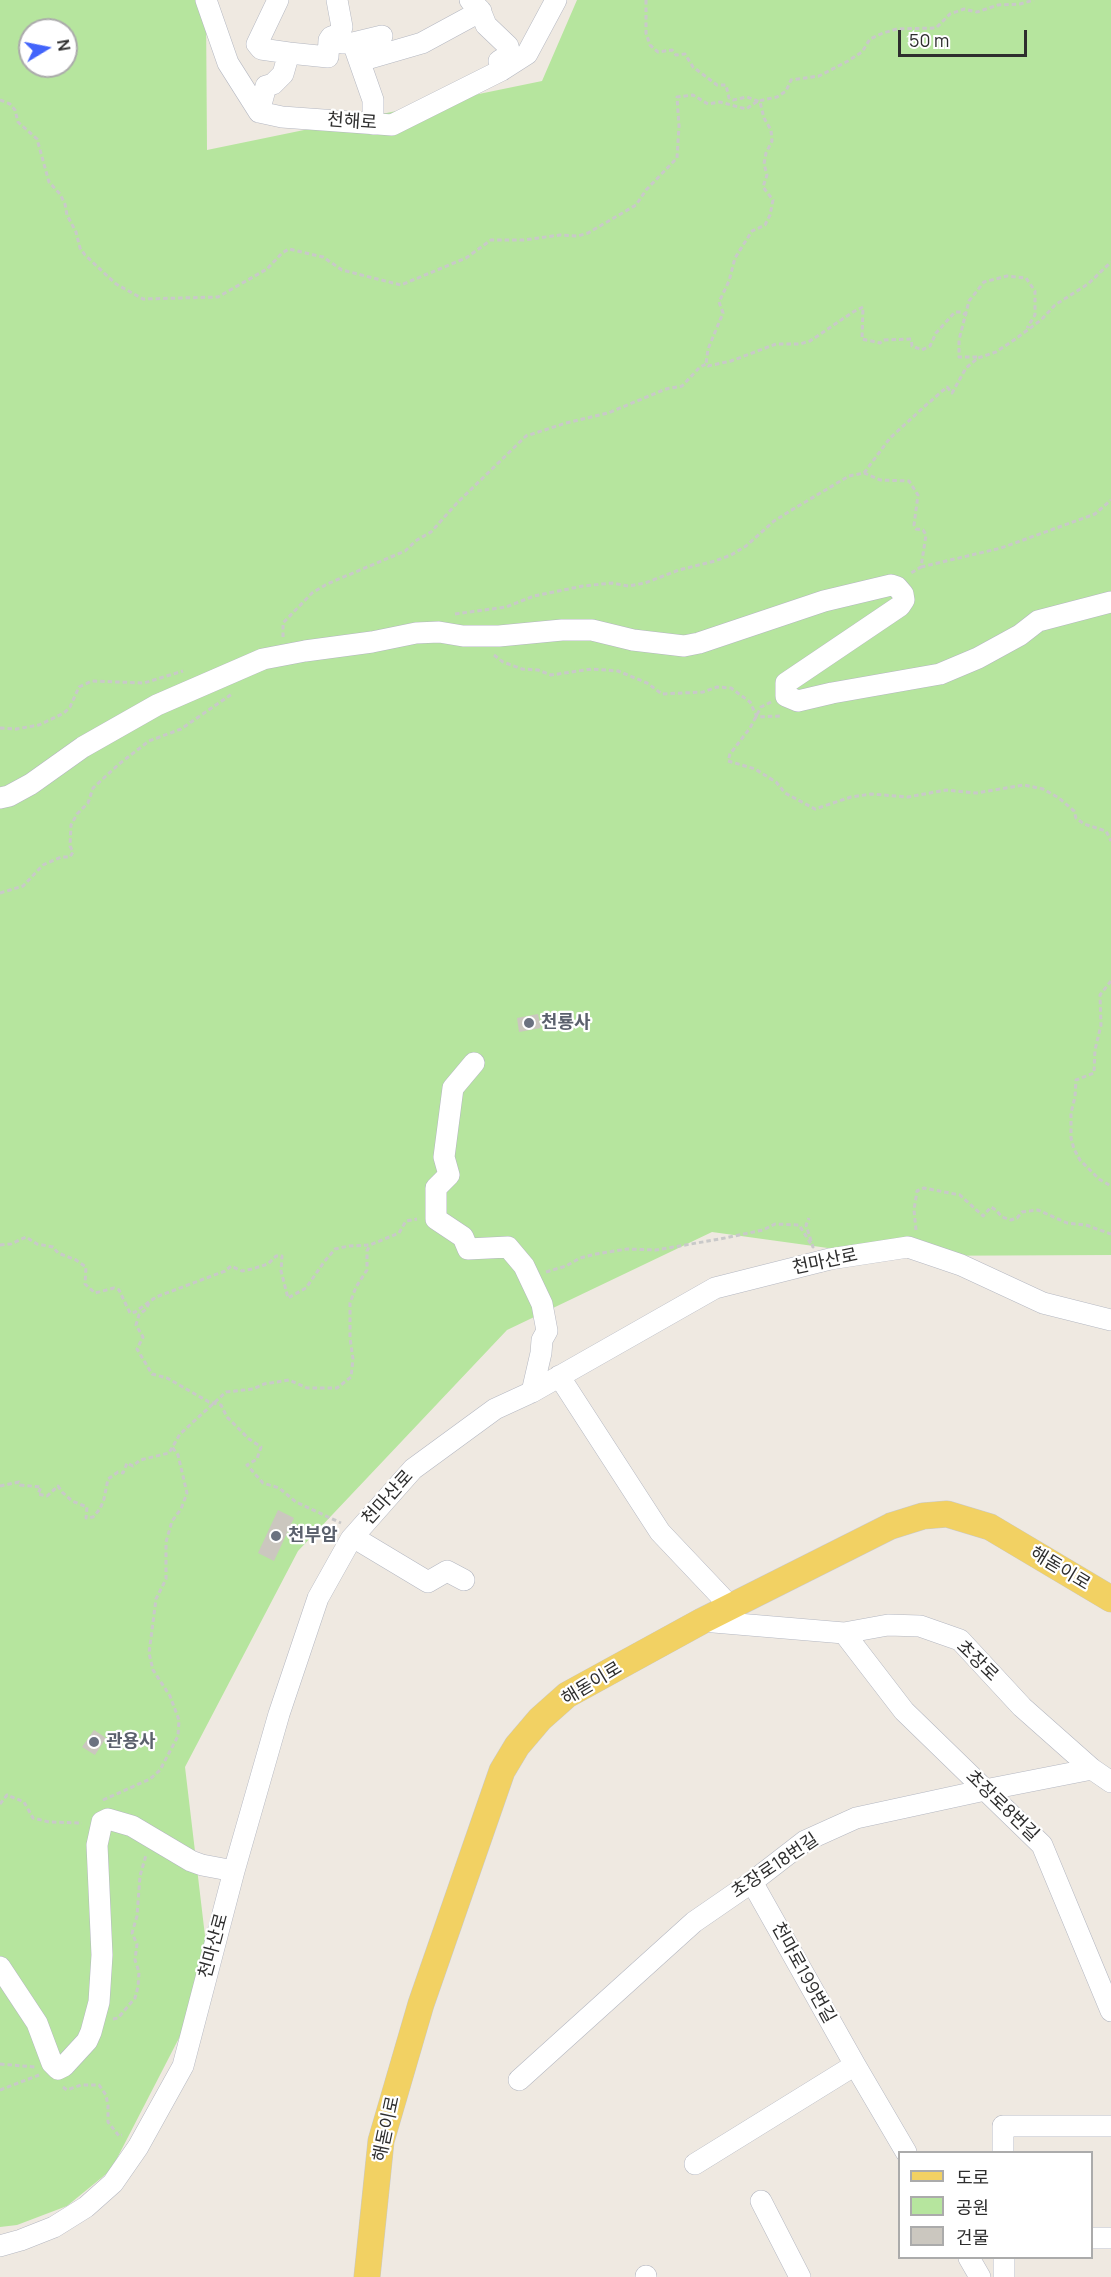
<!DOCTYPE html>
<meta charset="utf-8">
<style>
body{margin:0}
#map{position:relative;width:1111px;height:2277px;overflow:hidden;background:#efe9e1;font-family:Manrope,"Noto Sans KR",sans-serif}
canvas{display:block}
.legend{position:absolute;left:898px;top:2151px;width:195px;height:108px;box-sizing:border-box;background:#fff;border:2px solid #ababab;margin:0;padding:8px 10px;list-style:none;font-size:18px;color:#2e2e2e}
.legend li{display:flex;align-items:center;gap:12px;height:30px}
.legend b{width:30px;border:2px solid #ababab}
.north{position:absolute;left:18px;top:18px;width:60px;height:60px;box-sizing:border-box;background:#fff;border:2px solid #ababab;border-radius:50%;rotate:80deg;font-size:16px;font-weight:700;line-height:24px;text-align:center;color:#2e2e2e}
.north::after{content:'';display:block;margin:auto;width:21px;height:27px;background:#4264fb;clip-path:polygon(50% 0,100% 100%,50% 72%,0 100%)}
.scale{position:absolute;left:898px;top:30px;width:129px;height:27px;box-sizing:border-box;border:3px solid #2e2e2e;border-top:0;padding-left:8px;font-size:18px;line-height:21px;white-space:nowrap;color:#2e2e2e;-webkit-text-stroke:4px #fff;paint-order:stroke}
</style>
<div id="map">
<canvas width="1111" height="2277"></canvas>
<ul class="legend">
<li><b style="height:8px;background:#f2d163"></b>도로</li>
<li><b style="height:16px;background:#b6e59e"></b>공원</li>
<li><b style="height:16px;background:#cbc7bf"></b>건물</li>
</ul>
<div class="north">N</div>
<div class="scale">50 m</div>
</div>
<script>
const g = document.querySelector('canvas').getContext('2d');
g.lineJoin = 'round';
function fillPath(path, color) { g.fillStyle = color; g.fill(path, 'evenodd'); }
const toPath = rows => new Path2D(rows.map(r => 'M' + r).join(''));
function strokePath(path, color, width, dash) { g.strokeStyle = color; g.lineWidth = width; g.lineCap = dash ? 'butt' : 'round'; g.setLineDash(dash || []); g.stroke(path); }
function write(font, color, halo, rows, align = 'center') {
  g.font = font + ' Manrope,"Noto Sans KR",sans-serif'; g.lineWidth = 4.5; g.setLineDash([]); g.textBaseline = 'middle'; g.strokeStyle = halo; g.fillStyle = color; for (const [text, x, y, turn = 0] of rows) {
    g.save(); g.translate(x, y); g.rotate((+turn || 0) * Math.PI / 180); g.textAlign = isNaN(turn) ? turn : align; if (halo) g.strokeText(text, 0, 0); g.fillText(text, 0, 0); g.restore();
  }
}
fillPath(toPath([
 [0,0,202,0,206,8,207,150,542,81,577,0,1111,0,1111,1255,886,1256,712,1232,507,1330,298,1551,185,1767,210,1978,111,2170,67,2206,17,2225,0,2227],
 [30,30,66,30,66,66,30,66]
]), '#b6e59e');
fillPath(toPath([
 [538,1014,541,1028,519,1032,517,1018],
 [278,1510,294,1518,274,1561,258,1553],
 [94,1730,106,1738,95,1755,82,1747]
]), '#cbc7bf');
const minor = toPath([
 [206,0,228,63,259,112,282,117,392,125,502,70,527,54,556,0],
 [278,0,257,44,261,49,289,53],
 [470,0,480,10,486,25,508,46,510,54,499,61,502,70],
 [342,43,353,43,382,36],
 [353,43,373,100,373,124],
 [360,61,422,43,481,11],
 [259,112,266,86,273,84,283,74,289,53,328,57,329,40,331,37,339,34,342,27,337,0],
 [0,798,9,796,31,784,83,747,157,705,263,659,305,651,372,642,416,633,439,632,463,636,499,636,562,630,592,630,633,640,684,646,699,643,824,601,891,585,897,587,903,594,904,600,900,606,786,683,786,696,798,701,832,693,940,674,978,658,1020,635,1038,621,1111,602],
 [474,1063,453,1088,444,1157,449,1175,436,1188,436,1219,463,1237,468,1249,508,1247,524,1266,542,1304,547,1331,542,1340,541,1353,532,1392],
 [559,1376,660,1532,731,1607],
 [353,1537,428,1582,447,1571,464,1580],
 [702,1621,844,1633,888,1625,920,1626,960,1640,1022,1707,1092,1769,1111,1782],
 [844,1633,904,1711,1042,1845,1111,2011],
 [752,1882,855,2065,906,2152],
 [0,1967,37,2023,52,2063,58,2069,64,2066,87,2041,91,2032,99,2002,102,1955,97,1845,102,1822,108,1819,132,1826,191,1861,202,1865,234,1871],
 [519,2080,694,1922,752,1882,805,1841,856,1818,985,1790,1092,1769],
 [1003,2152,1003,2126,1111,2126],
 [695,2164,855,2065],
 [761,2201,800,2277],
 [1092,2238,1111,2238],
 [0,2246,21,2240,54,2227,86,2207,113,2183,138,2147,183,2066,234,1871,279,1714,318,1598,351,1539,413,1469,495,1409,532,1392,715,1288,830,1259,908,1247,961,1265,1043,1303,1111,1320],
 [969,2258,980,2277],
 [1004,2258,1004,2277],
 [646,2276,646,2277]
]);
const major = toPath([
 [367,2277,381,2141,421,2004,502,1771,517,1746,540,1719,567,1695,702,1621,891,1526,923,1516,947,1514,990,1527,1111,1599]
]);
strokePath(minor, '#b4b7c1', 22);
strokePath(major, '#c9c9c9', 27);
strokePath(toPath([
 [646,0,646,33,650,45,658,52,672,50,676,55,685,54,693,67,717,85,726,85,729,98,733,100,747,97,760,102,764,118,771,130,772,141,766,153,764,164,767,175,763,187,773,200,770,215,765,225,752,231,735,258,729,281,719,302,723,313,708,349,706,364],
 [0,100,10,104,15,110,18,122,37,139,49,182,60,194,65,204,67,215,76,232,80,248,85,255,116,284,143,299,218,297,267,269,282,253,289,249,323,257,342,270,401,285,466,258,491,240,524,240,560,235,578,236,588,233,636,205,646,190,677,158,679,126,677,97,693,95,708,104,720,102,746,109,758,101,777,97,786,91,791,80,819,76,848,61,862,52,870,39,883,33,897,29,936,28,950,14,964,9,977,12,998,5,1020,4,1034,0],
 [977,357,959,357,959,340,969,301,984,282,1007,276,1026,278,1035,291,1035,315,1027,328],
 [864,473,890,438,925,406,947,387,952,393,966,368,978,358,996,352,1014,340,1041,320,1055,305,1088,284,1111,262],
 [921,567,1001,548,1095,514,1111,500],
 [455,614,506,607,534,596,583,586,612,583,628,586,645,583,679,570,715,561,731,555,746,546,774,521,790,511,849,476,864,473,880,480,909,481,918,495,914,525,916,529,923,530,926,535,921,567,911,573],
 [283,637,283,623,312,593,327,584,405,551,417,540,431,532,457,503,526,436,566,423,608,413,666,389,682,386,700,367,706,364,708,366,731,361,776,344,800,344,810,341,853,312,863,307,862,339,880,343,884,340,911,339,912,346,922,350,930,346,936,333,955,312,962,312,967,316],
 [494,655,503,662,522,669,538,670,551,675,592,669,618,671,647,683,662,694,703,692,717,687,731,688,750,702,757,717,780,716],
 [771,702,761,707,750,728,730,754,728,761,755,769,776,782,785,793,815,809,851,797,871,794,908,797,946,790,976,793,1024,785,1043,789,1059,798,1074,811,1076,818,1084,824,1106,831,1111,841],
 [0,728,16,729,39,725,64,713,70,707,79,687,92,681,144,683,183,671],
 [0,893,23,886,43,865,61,857,70,857,73,852,70,846,71,825,77,814,88,803,93,788,119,764,149,741,181,729,232,694],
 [1111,981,1100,995,1101,1025,1095,1050,1094,1073,1076,1080,1075,1097,1071,1113,1071,1138,1074,1149,1080,1160,1099,1179,1111,1186],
 [916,1230,914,1210,917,1191,924,1188,960,1195,983,1216,991,1207,996,1210,1002,1217,1011,1220,1017,1218,1022,1212,1038,1210,1067,1223,1086,1225,1111,1234],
 [0,1245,11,1244,26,1237,37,1244,53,1247,58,1253,76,1260,86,1267,85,1284,95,1293,114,1288,119,1290,130,1313,135,1312,156,1297,225,1271,231,1266,242,1271,252,1269,268,1264,276,1256,282,1256,281,1271,288,1298,306,1288,324,1262,335,1249,349,1246,370,1245,399,1233,406,1221,417,1219],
 [546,1272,566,1266,580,1258,596,1254,627,1249,656,1250,720,1239,763,1230,775,1224,799,1225,813,1247,806,1225,809,1218],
 [149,1303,146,1309,139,1315,136,1325,143,1337,137,1349,152,1374,167,1378,209,1402,221,1405,227,1417,249,1439,261,1447,257,1459,247,1465,263,1483,279,1488,296,1502,341,1523],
 [0,1486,19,1482,20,1485,41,1487,38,1494,47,1496,58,1486,62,1492,72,1501,87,1507,86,1518,93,1517,100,1509,104,1499,108,1479,118,1472,123,1473,127,1463,133,1466,140,1460,169,1453,180,1434,226,1392,253,1389,264,1384,289,1380,307,1388,337,1388,351,1377,353,1359,350,1338,350,1303,356,1287,367,1270,367,1251,370,1245],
 [103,1800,150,1779,160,1770,178,1736,179,1720,170,1696,153,1670,149,1653,156,1599,166,1579,166,1542,172,1521,181,1509,187,1493,178,1455,172,1447],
 [0,1804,7,1795,24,1802,33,1818,49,1822,82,1823],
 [113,2019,118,2018,135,1998,138,1987,139,1972,135,1960,137,1944,132,1933,137,1916,140,1876,146,1855],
 [0,2064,35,2067],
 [63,2087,67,2090,81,2085,99,2085,106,2095,108,2106,108,2122,119,2136,122,2135],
 [0,2090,39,2075]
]), '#c9c9c9', 3, [4.5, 3]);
strokePath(minor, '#fff', 21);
strokePath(major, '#f2d163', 26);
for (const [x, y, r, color] of [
 [529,1023,6,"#6b7280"],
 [276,1536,6,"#6b7280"],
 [94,1742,6,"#6b7280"]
]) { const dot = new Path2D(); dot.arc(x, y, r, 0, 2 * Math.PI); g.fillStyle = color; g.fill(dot); strokePath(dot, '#fff', 2); }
write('18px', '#2e2e2e', '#fff', [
 ["천해로",352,122,4],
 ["천마산로",825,1262,-12],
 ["천마산로",388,1498,-48],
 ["해돋이로",1060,1569,31],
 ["초장로",977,1661,44],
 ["해돋이로",592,1684,-31],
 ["초장로8번길",1002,1806,44],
 ["초장로18번길",775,1866,-34],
 ["천마산로",214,1946,-75],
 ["천마로199번길",803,1973,61],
 ["해돋이로",387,2129,-78]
]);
write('bold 18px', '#5b616d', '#fff', [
 ["천룡사",541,1023],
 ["천부암",288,1536],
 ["관용사",106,1742]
], 'left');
</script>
